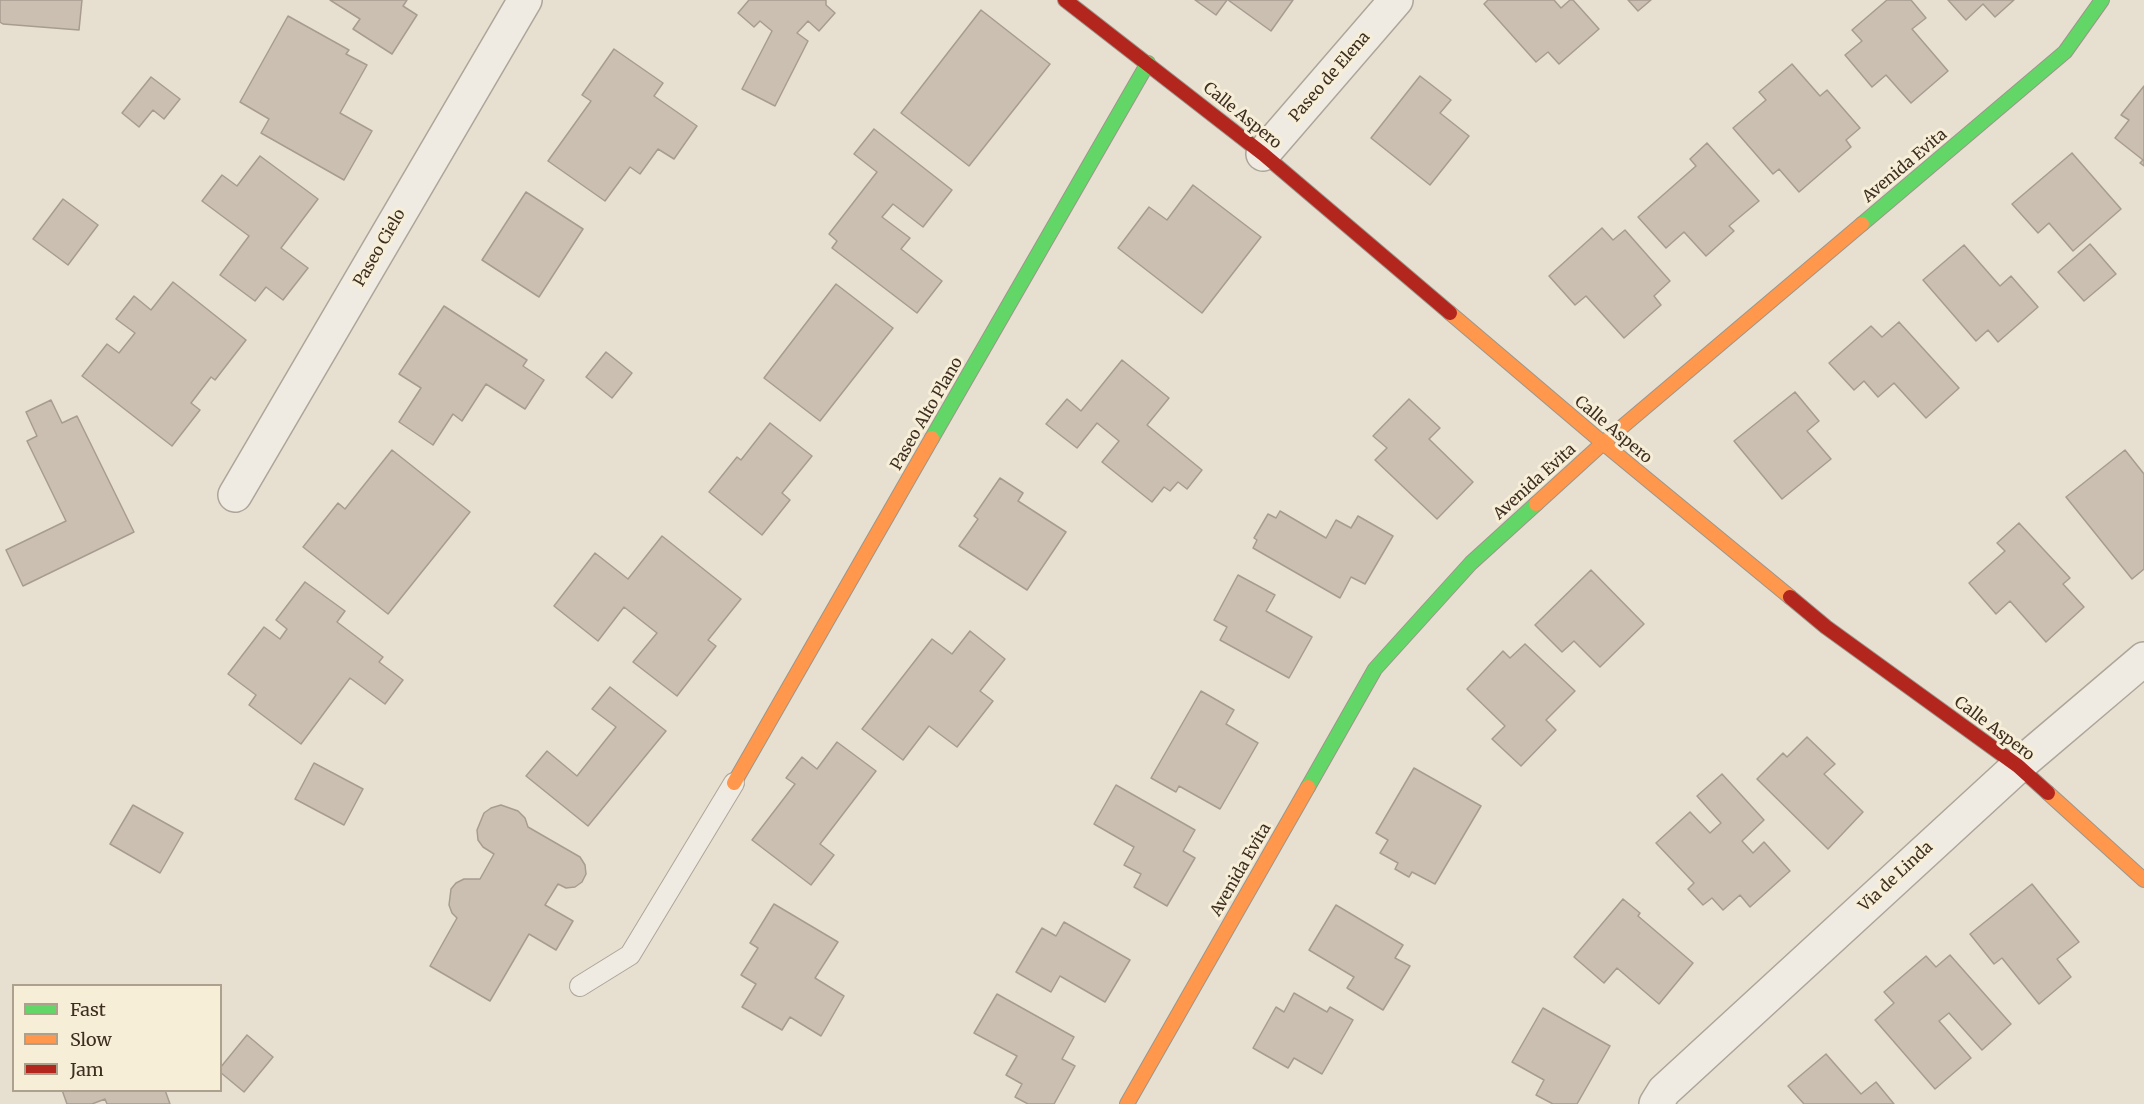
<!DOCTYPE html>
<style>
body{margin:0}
#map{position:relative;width:2144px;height:1104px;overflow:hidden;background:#e7e0d1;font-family:Merriweather,serif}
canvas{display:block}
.legend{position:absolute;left:12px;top:984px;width:210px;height:108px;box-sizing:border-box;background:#f7eed8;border:2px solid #ada18e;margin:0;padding:8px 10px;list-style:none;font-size:18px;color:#3d2e20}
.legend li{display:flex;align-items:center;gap:12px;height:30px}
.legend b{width:30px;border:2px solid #ada18e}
</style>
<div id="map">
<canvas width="2144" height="1104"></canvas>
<ul class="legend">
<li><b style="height:8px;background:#63d668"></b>Fast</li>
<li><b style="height:8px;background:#ff974d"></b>Slow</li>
<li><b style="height:8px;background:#b3261e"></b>Jam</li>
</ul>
</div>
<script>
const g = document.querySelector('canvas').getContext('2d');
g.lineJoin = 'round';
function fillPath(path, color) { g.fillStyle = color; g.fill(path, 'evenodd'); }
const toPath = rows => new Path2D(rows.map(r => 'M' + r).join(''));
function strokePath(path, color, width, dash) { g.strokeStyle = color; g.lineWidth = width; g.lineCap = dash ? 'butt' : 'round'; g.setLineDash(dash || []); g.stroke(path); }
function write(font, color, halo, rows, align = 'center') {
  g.font = font + ' Merriweather,serif'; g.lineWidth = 6; g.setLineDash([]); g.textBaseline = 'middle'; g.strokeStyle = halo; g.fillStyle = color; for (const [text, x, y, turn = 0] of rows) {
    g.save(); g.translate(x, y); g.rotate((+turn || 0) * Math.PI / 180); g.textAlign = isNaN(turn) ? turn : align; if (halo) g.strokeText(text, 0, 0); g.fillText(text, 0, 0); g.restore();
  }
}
const building = toPath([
 [0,0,82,0,79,30,3,24,0,22,0,0],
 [330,0,407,0,403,6,417,15,392,54,353,29,360,19,330,0],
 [749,0,826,0,826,5,835,13,819,31,808,21,797,33,808,41,775,106,742,89,772,31,760,21,754,27,738,13,749,0],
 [1195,0,1227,0,1216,15,1195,0],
 [1228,0,1293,0,1271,31,1228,0],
 [1488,0,1554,0,1561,8,1570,0,1573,0,1599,29,1559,64,1548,52,1536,62,1484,4,1488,0],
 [1628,0,1651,0,1638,11,1628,0],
 [1887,0,1911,0,1926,18,1912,29,1948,71,1911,103,1886,75,1872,87,1845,55,1862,41,1852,30,1887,0],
 [1948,0,2014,0,1995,17,1983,4,1966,20,1948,0],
 [981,10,1050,64,969,166,901,113,981,10],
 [288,16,349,50,346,54,367,65,340,113,372,131,344,180,261,133,269,119,240,102,288,16],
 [614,49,663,83,654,96,697,126,674,159,658,149,640,174,630,167,605,201,548,161,591,101,582,95,614,49],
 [1792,64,1820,96,1827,90,1860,128,1846,140,1851,147,1799,192,1779,169,1773,174,1733,128,1766,100,1759,92,1792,64],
 [1420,76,1451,100,1440,113,1469,136,1430,185,1371,138,1420,76],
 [151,77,180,99,164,119,153,110,139,127,122,113,151,77],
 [2144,86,2144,166,2140,163,2143,160,2115,138,2129,120,2121,115,2144,86],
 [874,129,952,190,923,227,893,204,882,217,910,238,901,249,942,281,917,313,832,248,837,241,829,234,877,172,854,154,874,129],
 [1707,143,1759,201,1729,226,1734,231,1706,256,1684,232,1666,248,1638,217,1696,166,1690,159,1707,143],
 [2072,153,2121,209,2073,251,2049,223,2038,233,2012,204,2072,153],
 [260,156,318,199,281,248,308,268,283,300,266,287,255,301,220,275,249,236,202,201,222,175,237,186,260,156],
 [1193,185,1261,237,1202,313,1118,248,1149,207,1167,220,1193,185],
 [526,192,583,229,539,297,482,260,526,192],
 [63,199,98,225,68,265,33,239,63,199],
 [1602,228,1613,240,1625,230,1670,281,1654,296,1661,305,1624,338,1586,296,1575,305,1549,276,1602,228],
 [2090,244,2116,274,2084,301,2058,272,2090,244],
 [1964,245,2000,286,2011,276,2038,307,1998,342,1988,330,1976,341,1923,280,1964,245],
 [173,282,246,340,215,380,211,377,191,403,200,410,172,446,82,376,107,344,119,353,135,333,116,319,134,296,151,310,173,282],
 [836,284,893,328,820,421,764,378,836,284],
 [444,306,527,360,523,366,544,380,525,409,486,384,462,421,453,414,433,445,399,422,421,388,399,374,444,306],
 [1899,322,1959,388,1926,418,1894,383,1878,397,1864,381,1854,390,1829,363,1871,326,1882,337,1899,322],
 [606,352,632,373,612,398,586,377,606,352],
 [1122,360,1169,398,1147,425,1202,470,1187,489,1178,482,1170,491,1164,487,1152,502,1102,462,1119,441,1097,423,1077,448,1046,424,1067,399,1081,411,1122,360],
 [1795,392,1819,421,1807,431,1831,459,1782,499,1734,441,1795,392],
 [1409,399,1440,428,1429,439,1473,482,1437,519,1375,460,1387,448,1373,436,1409,399],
 [51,400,62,423,77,416,134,532,23,586,6,550,66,521,27,441,37,436,26,412,51,400],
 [770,423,812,456,782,493,790,500,762,535,709,492,737,457,741,460,770,423],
 [392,450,470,512,388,614,303,547,338,503,345,509,392,450],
 [2125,450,2144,474,2144,569,2132,579,2066,497,2125,450],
 [1000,478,1023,493,1018,501,1066,532,1027,590,959,546,978,519,974,516,1000,478],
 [1280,511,1326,538,1336,520,1351,528,1358,516,1393,536,1365,584,1351,577,1340,598,1253,548,1257,540,1254,538,1268,514,1276,518,1280,511],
 [2019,523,2070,578,2063,584,2084,607,2046,642,2010,601,1996,614,1969,583,2005,551,1997,543,2019,523],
 [662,536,741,599,708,640,716,646,677,696,633,662,657,633,624,607,598,641,554,606,595,553,628,579,662,536],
 [1591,570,1644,624,1600,667,1574,641,1562,652,1535,625,1591,570],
 [1238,575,1275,595,1266,611,1312,637,1289,678,1220,640,1227,627,1214,620,1238,575],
 [305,582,345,611,337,622,383,657,379,662,403,680,385,704,350,678,301,744,249,705,256,695,228,674,264,627,280,639,287,629,276,620,305,582],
 [970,631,1005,659,980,691,993,701,957,747,929,726,903,760,862,729,932,639,952,654,970,631],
 [1525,644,1575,691,1546,720,1556,730,1521,766,1492,739,1505,726,1467,689,1503,651,1510,658,1525,644],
 [610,687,666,731,588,826,526,776,547,751,577,776,616,727,592,709,610,687],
 [1201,691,1234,710,1226,724,1258,743,1220,809,1179,786,1176,792,1151,778,1201,691],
 [1807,737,1835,764,1824,774,1863,812,1828,849,1757,779,1783,753,1787,757,1807,737],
 [837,742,876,771,820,844,834,855,811,885,752,840,795,784,786,778,802,757,817,769,837,742],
 [314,763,363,789,344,825,295,799,314,763],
 [1414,768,1481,806,1435,884,1412,872,1409,877,1395,869,1398,863,1380,853,1388,840,1376,833,1414,768],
 [1722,774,1764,820,1742,841,1753,853,1764,842,1790,871,1750,907,1740,895,1723,910,1712,898,1703,905,1688,889,1694,883,1656,843,1690,812,1710,833,1721,823,1697,796,1722,774],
 [1116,785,1195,830,1183,851,1195,858,1167,906,1134,887,1141,874,1124,865,1134,847,1094,824,1116,785],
 [133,805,183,833,160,873,110,844,133,805],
 [501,805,518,811,525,818,528,827,580,857,585,865,586,874,582,882,575,887,566,888,558,884,545,905,573,921,556,950,529,934,490,1001,430,966,457,918,452,913,449,905,451,889,456,883,464,879,480,879,494,854,483,847,478,840,477,830,484,813,491,808,501,805],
 [2032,884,2079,942,2057,959,2071,977,2039,1004,2002,958,1994,964,1970,934,2032,884],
 [1623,899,1640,913,1638,916,1693,963,1659,1004,1617,968,1604,983,1574,957,1623,899],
 [774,904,838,942,815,978,844,996,821,1036,790,1017,782,1030,742,1007,756,984,741,975,758,948,750,943,774,904],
 [1336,905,1403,945,1395,958,1410,966,1383,1010,1347,988,1354,977,1309,950,1336,905],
 [1064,922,1130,960,1105,1002,1060,976,1051,992,1016,972,1042,928,1056,936,1064,922],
 [1950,955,2011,1024,1982,1050,1949,1013,1939,1021,1971,1058,1935,1089,1875,1020,1894,1003,1884,992,1926,956,1936,967,1950,955],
 [1294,993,1327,1012,1330,1007,1353,1020,1322,1074,1294,1058,1288,1068,1253,1048,1276,1007,1284,1012,1294,993],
 [997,994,1074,1037,1062,1059,1075,1066,1054,1104,1028,1104,1015,1097,1022,1084,1006,1075,1017,1056,974,1033,997,994],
 [1543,1008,1610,1046,1577,1104,1553,1104,1536,1095,1544,1080,1512,1062,1543,1008],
 [247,1035,273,1057,244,1092,220,1072,220,1068,247,1035],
 [1826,1054,1861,1094,1876,1082,1894,1104,1804,1104,1788,1086,1826,1054],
 [62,1090,165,1090,170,1104,107,1104,105,1099,92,1104,67,1104,62,1090]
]);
fillPath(building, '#cbbfb2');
strokePath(building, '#a89c90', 1.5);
const lane = toPath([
 [580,986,630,955,734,783]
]);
const street = toPath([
 [1263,154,1396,0],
 [235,495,525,0],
 [1656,1104,1664,1091,2018,766,2144,659]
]);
const fast = toPath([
 [1862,224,2065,52,2102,0],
 [932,438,1148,63],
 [1308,787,1375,669,1471,563,1536,504]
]);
const slow = toPath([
 [1450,313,1603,443,1790,597],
 [1536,504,1603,443,1862,224],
 [734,783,932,438],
 [2048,793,2144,880],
 [1127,1104,1308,787]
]);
const jam = toPath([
 [1065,0,1263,154,1450,313],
 [1790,597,1826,627,2018,766,2048,793]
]);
strokePath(lane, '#ada599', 22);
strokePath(street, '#ada599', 36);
strokePath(fast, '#9c958a', 16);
strokePath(slow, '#9c958a', 16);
strokePath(jam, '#9c958a', 16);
strokePath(lane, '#efebe3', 20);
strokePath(street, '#efebe3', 33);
strokePath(fast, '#63d668', 14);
strokePath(slow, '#ff974d', 14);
strokePath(jam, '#b3261e', 14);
write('16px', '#3d2e20', '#f7eed8', [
 ["Paseo de Elena",1330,77,-49],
 ["Calle Aspero",1242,116,39],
 ["Avenida Evita",1905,166,-40],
 ["Paseo Cielo",380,248,-60],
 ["Paseo Alto Plano",927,414,-60],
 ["Calle Aspero",1613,430,40],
 ["Avenida Evita",1535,482,-42],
 ["Calle Aspero",1994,729,37],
 ["Avenida Evita",1241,870,-60],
 ["Via de Linda",1896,877,-43]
]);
</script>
